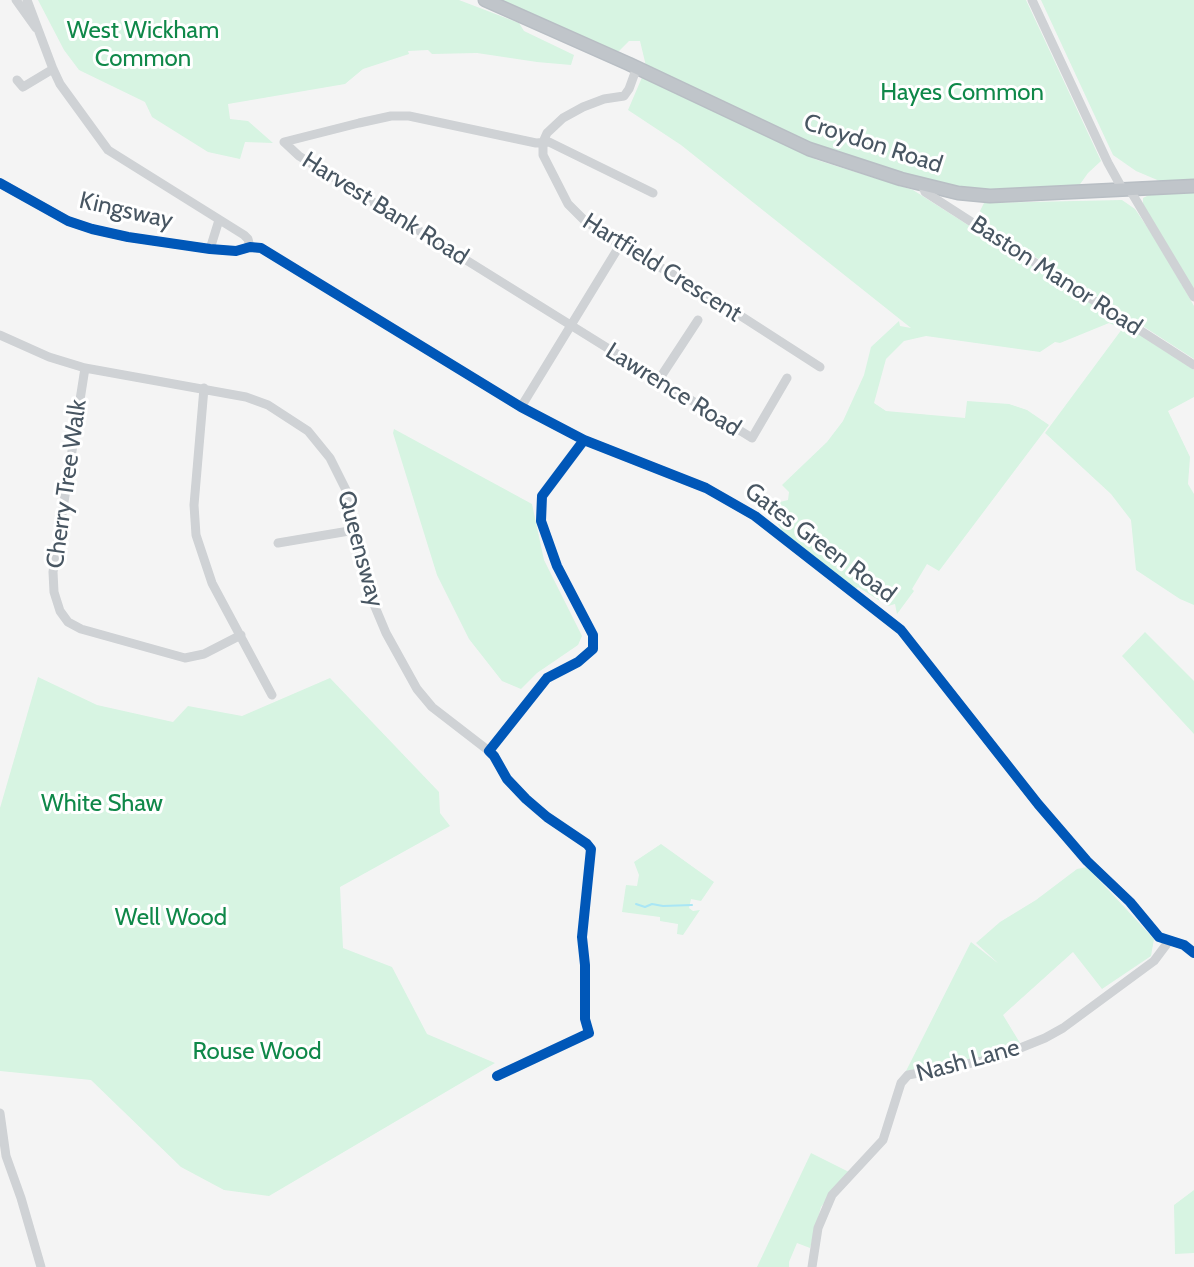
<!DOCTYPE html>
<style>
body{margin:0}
canvas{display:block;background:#f4f4f4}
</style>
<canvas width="1194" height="1267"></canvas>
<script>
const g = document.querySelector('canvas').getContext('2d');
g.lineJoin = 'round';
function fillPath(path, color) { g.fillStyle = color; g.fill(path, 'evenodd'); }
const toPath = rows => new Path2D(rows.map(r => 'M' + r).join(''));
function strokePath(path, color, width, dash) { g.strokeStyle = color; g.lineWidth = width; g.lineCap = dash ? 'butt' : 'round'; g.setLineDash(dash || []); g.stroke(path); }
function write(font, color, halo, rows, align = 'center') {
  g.font = font + ' Cabin,sans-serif'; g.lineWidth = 6; g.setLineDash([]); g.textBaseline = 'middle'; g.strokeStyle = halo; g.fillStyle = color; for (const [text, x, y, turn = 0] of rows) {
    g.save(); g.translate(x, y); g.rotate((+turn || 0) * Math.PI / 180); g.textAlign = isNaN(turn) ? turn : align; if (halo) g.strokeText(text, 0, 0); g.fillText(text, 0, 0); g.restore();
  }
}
fillPath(toPath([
 [38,0,459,0,519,23,524,31,574,55,571,65,537,62,477,53,432,54,428,50,408,51,409,54,363,69,345,84,228,104,230,119,248,121,273,143,245,142,240,159,208,152,152,117,145,102,79,70,64,50],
 [499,0,1026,0,1101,161,1088,173,1078,187,985,190,954,187,828,151,646,66,640,41,629,41,619,51,610,51],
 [1041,0,1194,0,1194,180,1162,182,1136,171,1113,155],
 [643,75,817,160,913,190,1119,321,1116,326,1109,323,1060,343,1055,342,1040,352,926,336,904,341,886,359,874,403,886,411,965,418,967,401,1009,404,1027,410,1049,425,939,571,927,564,912,589,914,591,897,614,895,604,888,606,858,587,855,590,784,534,772,514,780,502,788,500,789,492,782,485,827,442,843,421,864,375,871,347,899,321,900,326,911,328,681,145,628,110],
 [1194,192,1194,290,1143,206,1143,198,1149,195],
 [1122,200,1135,209,1156,240,1194,306,1194,359,995,231,980,211,984,203],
 [1125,325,1194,370,1194,397,1168,411,1190,457,1188,484,1194,494,1194,605,1180,599,1136,570,1131,520,1111,494,1045,433],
 [394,429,532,504,544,560,582,636,578,645,537,673,521,689,502,681,469,639,437,575,393,433],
 [1145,632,1194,681,1194,734,1122,656],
 [38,677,97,705,173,722,188,706,242,716,330,678,439,792,440,813,450,826,340,887,343,948,392,967,427,1034,495,1063,269,1196,224,1190,181,1167,91,1080,0,1071,0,808],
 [661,844,714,882,701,901,691,899,689,908,693,911,700,910,683,935,677,934,678,924,660,921,660,917,622,912,626,885,637,886,639,875,634,862],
 [1087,867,1154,939,1151,956,1102,989,1073,952,1003,1015,1020,1043,990,1055,906,1071,971,942,999,964,976,943,1000,922,1036,900,1077,869],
 [811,1153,849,1172,821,1207,810,1248,797,1243,789,1262,789,1267,757,1267],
 [1194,1190,1194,1253,1175,1254,1174,1205]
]), '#d7f4e2');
strokePath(toPath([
 [636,904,645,907,652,904,663,906,692,905]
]), '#a9e6f5', 2);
const highway = toPath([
 [485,0,629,64,809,149,901,179,958,193,990,196,1194,186]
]);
strokePath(highway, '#b8bec4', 15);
strokePath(toPath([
 [16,0,36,28],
 [27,0,53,69,60,84,108,150,244,235,248,239,250,247],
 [1032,0,1108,163,1123,190],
 [637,67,629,89,624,96,604,99,583,107,563,118,547,133,543,142,543,155,568,204,584,220,620,245,699,289,820,367],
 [17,80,23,87,53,69],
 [284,142,299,156,752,438,787,378],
 [284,142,359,123,391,116,409,116,536,143,549,142,653,193],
 [0,183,68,221,92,229,128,237,210,249,236,251,250,247,261,248,521,407,584,440,706,488,755,516,901,630,1038,804,1087,861,1130,902,1159,937,1184,945,1194,953],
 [922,184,925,192,1194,365],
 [1130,190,1194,297],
 [210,249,219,220],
 [0,335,49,357,85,368,246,397,268,405,308,431,330,458,346,490,365,583,386,633,417,689,432,707,489,751],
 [85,368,53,572,54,592,60,611,68,622,81,629,185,658,204,654,241,635],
 [658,381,698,320],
 [204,388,194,505,196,535,212,583,272,695],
 [521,407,620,245],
 [278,543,355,530],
 [0,1113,6,1156,21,1198,41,1267],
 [812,1267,818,1228,832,1195,883,1140,901,1083,908,1075,993,1059,1045,1038,1063,1028,1154,961,1169,941]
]), '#cfd2d5', 9);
strokePath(highway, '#c0c5ca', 12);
strokePath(toPath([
 [0,183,68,221,92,229,128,237,210,249,236,251,250,247,261,248,521,407,584,440,706,488,755,516,901,630,1038,804,1087,861,1130,902,1159,937,1184,945,1194,953],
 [497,1076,589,1033,585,1019,585,965,582,937,591,849,587,844,547,817,526,799,507,779,494,756,489,751,547,678,578,662,593,649,593,635,557,566,541,521,542,496,584,440]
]), '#0057b8', 10);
write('24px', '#0f8849', '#fff', [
 ["West Wickham",143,31],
 ["Common",143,59],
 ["Hayes Common",962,93],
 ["White Shaw",102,804],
 ["Well Wood",171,918],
 ["Rouse Wood",257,1052]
]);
write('24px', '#485662', '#fff', [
 ["Croydon Road",873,144,18],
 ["Harvest Bank Road",385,209,32],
 ["Kingsway",126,211,13],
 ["Hartfield Crescent",662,268,32],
 ["Baston Manor Road",1056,276,33],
 ["Lawrence Road",673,390,32],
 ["Cherry Tree Walk",67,484,-82],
 ["Gates Green Road",820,543,37],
 ["Queensway",360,549,75],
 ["Nash Lane",968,1061,-15]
]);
</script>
